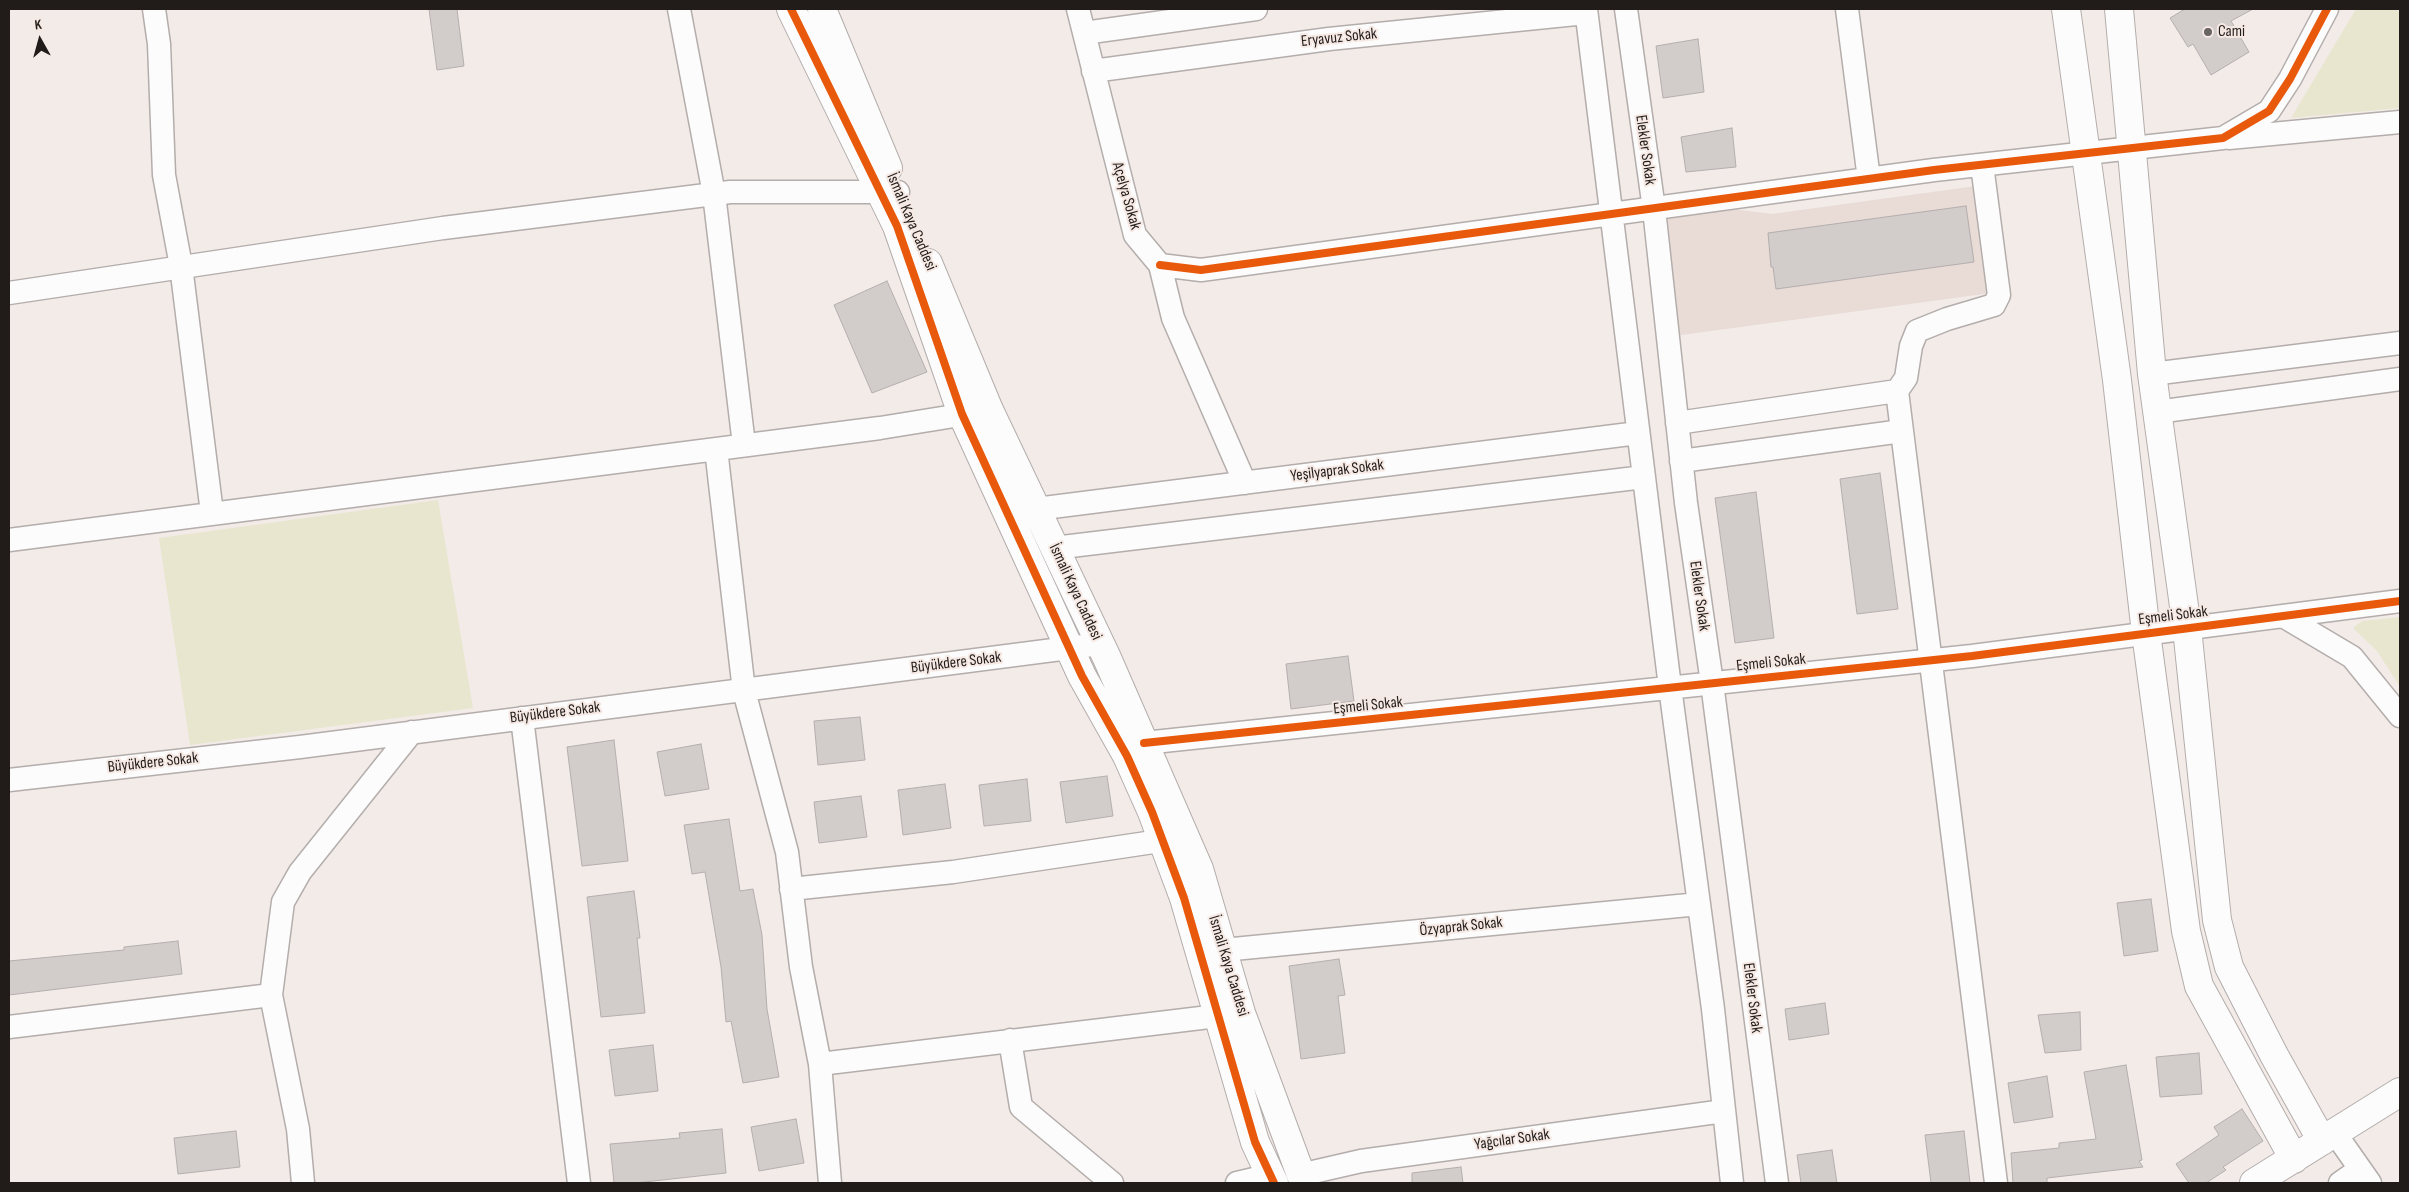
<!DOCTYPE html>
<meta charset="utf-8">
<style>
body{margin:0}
#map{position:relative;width:2409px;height:1192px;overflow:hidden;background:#f2ebe8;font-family:"Sofia Sans Condensed",sans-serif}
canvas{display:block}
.frame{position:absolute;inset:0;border:10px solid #211c1a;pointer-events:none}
.north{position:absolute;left:15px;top:15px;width:50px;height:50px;-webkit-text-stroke:4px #f6e9e4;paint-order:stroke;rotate:353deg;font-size:14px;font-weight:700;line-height:20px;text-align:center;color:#211c1a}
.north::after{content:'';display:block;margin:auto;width:18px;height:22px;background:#211c1a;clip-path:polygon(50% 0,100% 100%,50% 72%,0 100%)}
</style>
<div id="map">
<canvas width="2409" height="1192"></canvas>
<div class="frame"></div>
<div class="north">K</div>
</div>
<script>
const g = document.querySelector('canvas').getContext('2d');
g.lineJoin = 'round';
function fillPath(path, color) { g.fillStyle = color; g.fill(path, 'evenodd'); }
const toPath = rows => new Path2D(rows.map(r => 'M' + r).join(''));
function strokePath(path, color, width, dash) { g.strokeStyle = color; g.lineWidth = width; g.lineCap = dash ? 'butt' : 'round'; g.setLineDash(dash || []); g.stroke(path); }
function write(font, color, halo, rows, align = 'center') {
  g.font = font + ' "Sofia Sans Condensed",sans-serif'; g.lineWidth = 4; g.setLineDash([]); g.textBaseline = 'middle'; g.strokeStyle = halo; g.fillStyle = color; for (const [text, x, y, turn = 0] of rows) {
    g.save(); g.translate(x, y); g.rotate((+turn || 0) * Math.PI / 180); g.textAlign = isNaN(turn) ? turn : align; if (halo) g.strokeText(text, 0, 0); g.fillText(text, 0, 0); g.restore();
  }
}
fillPath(toPath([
 [1976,186,1991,293,1674,336,1658,217,1725,208,1772,214]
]), '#e9dbd5');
fillPath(toPath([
 [2356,9,2395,9,2400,12,2400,108,2291,118],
 [438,500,473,708,190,745,159,538],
 [2400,617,2400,687,2377,651,2353,628,2362,621]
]), '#e8e6cf');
const building = toPath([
 [429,9,457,9,464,66,437,70,429,9],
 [2185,9,2253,9,2231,21,2249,52,2211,75,2193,44,2188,47,2170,18,2185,9],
 [1698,39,1704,92,1663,98,1656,46,1698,39],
 [1732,128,1736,167,1686,172,1681,137,1732,128],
 [1966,206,1974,262,1776,289,1773,267,1771,267,1768,233,1966,206],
 [887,281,927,372,872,393,834,305,887,281],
 [1880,473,1898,609,1857,614,1840,479,1880,473],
 [1756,492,1774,638,1735,643,1715,498,1756,492],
 [1348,656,1354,701,1291,709,1286,664,1348,656],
 [860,717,865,760,818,765,814,721,860,717],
 [614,740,628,861,582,866,567,747,614,740],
 [701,744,709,789,665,796,657,752,701,744],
 [1107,776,1113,816,1066,823,1060,782,1107,776],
 [1027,779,1031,821,984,826,979,785,1027,779],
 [945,784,951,828,903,835,898,790,945,784],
 [861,796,867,837,819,843,814,802,861,796],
 [729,819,740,891,753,889,762,935,767,1009,779,1077,743,1083,731,1021,726,1022,721,967,705,872,692,874,684,825,729,819],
 [634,891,640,938,637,938,645,1013,601,1017,587,897,634,891],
 [2151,899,2158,951,2124,956,2117,903,2151,899],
 [178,941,182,974,9,995,9,961,124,950,124,947,178,941],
 [1339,959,1345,995,1338,996,1345,1053,1301,1059,1289,966,1339,959],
 [1825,1003,1829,1034,1789,1040,1785,1009,1825,1003],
 [2080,1012,2081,1050,2045,1053,2038,1015,2080,1012],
 [653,1045,658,1091,615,1096,609,1050,653,1045],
 [2199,1053,2202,1094,2160,1097,2156,1057,2199,1053],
 [2126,1065,2142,1160,2139,1161,2143,1167,2047,1178,2047,1183,2013,1183,2011,1153,2059,1148,2059,1143,2096,1139,2084,1072,2126,1065],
 [2047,1076,2053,1117,2014,1123,2008,1083,2047,1076],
 [2242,1109,2263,1141,2223,1167,2226,1170,2206,1183,2189,1183,2176,1164,2219,1135,2214,1127,2242,1109],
 [796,1119,804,1163,759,1171,751,1127,796,1119],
 [722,1129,726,1173,635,1183,614,1183,610,1144,680,1138,679,1133,722,1129],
 [236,1131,240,1167,178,1174,174,1138,236,1131],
 [1964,1131,1970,1183,1931,1183,1925,1135,1964,1131],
 [1832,1150,1837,1183,1801,1183,1797,1155,1832,1150],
 [1461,1167,1463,1183,1412,1183,1412,1173,1461,1167]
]);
fillPath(building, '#d2cccb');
strokePath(building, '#b4aeae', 1);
const street = toPath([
 [154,9,159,44,164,175,181,266,212,513],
 [679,9,714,194,744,445],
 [1078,9,1135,235,1160,265,1173,318,1245,483],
 [1586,9,1670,687,1713,1009,1732,1183],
 [1626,9,1654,209,1686,503,1712,683,1777,1183],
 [1847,9,1869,179],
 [1084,33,1256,9],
 [1093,71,1329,39,1586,13],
 [2229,138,2400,122],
 [1160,265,1201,270,1934,170,2223,138,2269,111,2290,79,2327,9],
 [9,293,443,228,730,192,898,192],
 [2152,374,2400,343],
 [1897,391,1996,1183],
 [2157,412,2400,379],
 [1677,423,1897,391,1906,378,1911,346,1917,331,1947,319,1994,305,1999,295,1982,165],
 [716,449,744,691,787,852,801,967,820,1064],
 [1681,461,1902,431],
 [1036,509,1638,433],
 [9,540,880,428,979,412],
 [1054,548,1644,477],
 [2283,616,2352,657,2400,716],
 [522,718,579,1183],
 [1144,743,1972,656,2400,601],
 [9,780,300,747,1100,644],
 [791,889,953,872,1180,838],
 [1223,950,1699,904],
 [9,1027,271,995],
 [1010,1040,1021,1107,1112,1183],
 [2335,1133,2370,1183],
 [1300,1175,1361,1161,1724,1111],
 [303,1183,298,1129,271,995,283,902,300,872,412,732],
 [830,1183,820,1064,1234,1014],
 [1237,1183,1271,1175],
 [2340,1183,2360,1169]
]);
const secondary = toPath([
 [791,9,897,226,962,414,1082,676,1127,756,1152,812,1184,898,1255,1142,1274,1183],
 [822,9,888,168],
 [2066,9,2117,380,2146,633,2186,931,2199,986,2294,1159],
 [2119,9,2152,374,2187,628,2217,920,2229,967,2274,1055,2322,1141],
 [928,263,989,410,1107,658,1199,869,1241,1013,1304,1183],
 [2254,1183,2400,1092]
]);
strokePath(street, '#b3adab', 25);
strokePath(secondary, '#b3adab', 30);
strokePath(street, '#fdfcfc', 22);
strokePath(secondary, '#fdfcfc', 28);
strokePath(toPath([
 [791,9,897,226,962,414,1082,676,1127,756,1152,812,1184,898,1255,1142,1274,1183],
 [1160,265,1201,270,1934,170,2223,138,2269,111,2290,79,2327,9],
 [1144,743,1972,656,2400,601]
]), '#e8590c', 8);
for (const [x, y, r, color] of [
 [2208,32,5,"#6a6462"]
]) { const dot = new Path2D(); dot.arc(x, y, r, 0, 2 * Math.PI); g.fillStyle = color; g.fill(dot); strokePath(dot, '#f6e9e4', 2); }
write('16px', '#211c1a', '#f6e9e4', [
 ["Cami",2218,32]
], 'left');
write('16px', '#211c1a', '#f6e9e4', [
 ["Eryavuz Sokak",1339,38,-6],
 ["Elekler Sokak",1645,150,82],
 ["Açelya Sokak",1126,196,74],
 ["İsmali Kaya Caddesi",911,222,67],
 ["Yeşilyaprak Sokak",1337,471,-7],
 ["İsmali Kaya Caddesi",1075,592,65],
 ["Elekler Sokak",1699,596,82],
 ["Eşmeli Sokak",2173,616,-7],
 ["Büyükdere Sokak",956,663,-7],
 ["Eşmeli Sokak",1771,663,-6],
 ["Eşmeli Sokak",1368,706,-6],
 ["Büyükdere Sokak",555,713,-7],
 ["Büyükdere Sokak",153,763,-6],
 ["Özyaprak Sokak",1461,927,-6],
 ["İsmali Kaya Caddesi",1228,966,73],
 ["Elekler Sokak",1752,998,83],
 ["Yağcılar Sokak",1512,1140,-8]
]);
</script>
